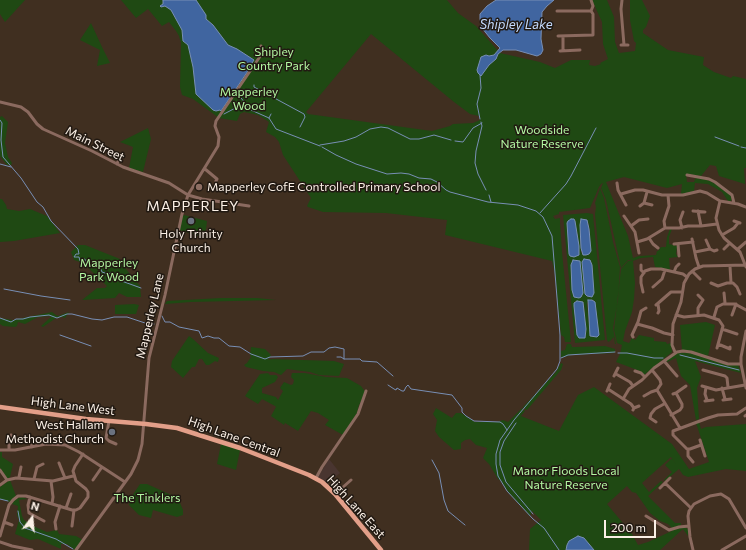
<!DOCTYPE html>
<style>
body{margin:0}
#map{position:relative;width:746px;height:550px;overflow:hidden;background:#402f20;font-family:Commissioner,sans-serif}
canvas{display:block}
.north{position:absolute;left:12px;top:498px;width:40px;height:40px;-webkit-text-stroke:3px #211912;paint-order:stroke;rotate:16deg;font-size:11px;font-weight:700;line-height:16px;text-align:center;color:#fbf0e6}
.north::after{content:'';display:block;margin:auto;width:14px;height:18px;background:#fbf0e6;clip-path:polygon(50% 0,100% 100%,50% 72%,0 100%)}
.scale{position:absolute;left:604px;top:520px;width:52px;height:18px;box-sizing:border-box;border:2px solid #fbf0e6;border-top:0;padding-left:5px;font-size:12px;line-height:14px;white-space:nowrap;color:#fbf0e6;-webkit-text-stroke:3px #211912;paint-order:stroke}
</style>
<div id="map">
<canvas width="746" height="550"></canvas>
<div class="north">N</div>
<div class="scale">200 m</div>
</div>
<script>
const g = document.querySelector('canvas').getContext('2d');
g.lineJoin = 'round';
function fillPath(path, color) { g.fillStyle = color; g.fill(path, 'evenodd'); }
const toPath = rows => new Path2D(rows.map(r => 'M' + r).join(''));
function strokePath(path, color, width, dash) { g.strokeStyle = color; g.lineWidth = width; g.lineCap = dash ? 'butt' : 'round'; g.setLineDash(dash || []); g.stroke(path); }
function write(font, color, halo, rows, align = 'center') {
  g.font = font + ' Commissioner,sans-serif'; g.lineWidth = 3; g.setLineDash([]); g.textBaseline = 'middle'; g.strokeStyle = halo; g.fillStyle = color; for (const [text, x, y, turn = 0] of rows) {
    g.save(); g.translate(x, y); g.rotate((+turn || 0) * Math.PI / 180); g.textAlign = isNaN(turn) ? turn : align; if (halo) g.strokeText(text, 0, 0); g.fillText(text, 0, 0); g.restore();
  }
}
fillPath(toPath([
 [329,459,340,473,327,484,318,477]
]), '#493530');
fillPath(toPath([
 [0,0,25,0,5,22,0,14],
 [121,0,447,0,458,13,476,26,500,53,540,62,555,68,571,60,590,60,589,65,595,66,601,64,600,63,608,59,603,44,602,22,592,0,607,0,614,17,615,42,619,53,635,51,636,43,634,41,630,20,630,0,642,0,650,16,646,27,643,30,643,33,668,50,704,57,703,65,714,72,731,78,733,76,746,79,746,168,744,168,745,184,719,176,716,166,710,165,701,176,686,174,687,182,694,182,696,177,710,181,719,186,731,196,732,199,731,201,728,201,722,192,708,184,695,183,694,191,681,194,682,184,667,188,624,177,606,182,628,236,633,258,639,256,656,255,657,251,658,251,661,247,666,247,667,237,670,229,672,229,669,237,669,244,677,246,676,254,678,257,669,258,670,270,655,267,653,257,641,258,633,261,635,283,634,299,632,312,625,331,623,341,629,343,632,338,635,340,639,335,654,338,654,341,666,342,667,344,671,343,672,352,644,375,640,371,616,362,620,354,622,345,617,343,614,330,621,269,628,261,633,260,628,260,621,268,606,200,601,188,603,183,601,184,599,187,590,208,559,212,559,214,553,216,555,219,560,218,560,222,562,252,571,342,565,342,564,337,561,335,555,273,552,261,445,235,447,220,386,213,323,212,308,207,307,206,311,198,283,155,279,142,275,137,266,132,269,122,258,115,244,112,240,114,237,121,219,118,193,99,182,95,180,87,181,43,179,36,176,31,169,22,162,26,148,9,136,18],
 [371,34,454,102,470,114,479,116,480,120,473,123,453,124,450,126,432,131,308,114,306,112],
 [91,23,102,47,110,63,97,66,100,50,80,40],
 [2,116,8,122,5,143,8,157,12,163,11,165,7,165,0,156,0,117],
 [148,128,151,139,143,172,129,168,133,147,120,142],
 [600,188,604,198,613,242,620,267,618,299,613,328,616,344,615,344,614,337,610,341,608,342,607,340,595,214,596,207,595,203],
 [0,199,2,199,6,205,7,209,19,211,30,209,47,216,60,233,14,241,0,242],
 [587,213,593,214,605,340,575,343,563,215],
 [582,219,586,219,589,225,591,251,587,255,583,255,581,252,580,231],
 [573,220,578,236,578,255,569,254,567,223,567,222],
 [587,259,591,261,593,270,592,297,588,297,585,294,582,262],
 [573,260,577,261,581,271,583,293,582,296,573,294,571,265],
 [590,300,594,300,597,337,590,336,587,303],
 [580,301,583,302,584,305,586,334,579,338,576,331,574,304,575,302],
 [184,215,207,221,205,238,179,230,182,217],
 [78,245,85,245,120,259,121,263,140,286,141,297,127,297,119,293,115,298,82,300,97,288,105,288,107,286,83,263,74,260,71,252],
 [221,298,257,298,276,300,191,302,165,304,167,301],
 [134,304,139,305,136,314,115,314,115,305],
 [52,312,56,315,58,316,69,312,65,318,62,317,56,318,43,327,41,326,51,317,50,316,38,317,25,324,18,322,17,326,15,327,3,326,0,324,0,318,13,320],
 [706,322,715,325,708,356,692,351,682,350,680,325],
 [189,336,193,339,208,353,219,358,218,362,215,361,209,365,206,365,202,359,199,359,195,367,192,367,183,378,171,367,172,361],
 [567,344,571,344,572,347,575,347,605,346,615,349,615,351,614,353,571,355,561,358,561,351,565,350],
 [251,347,265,349,271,355,268,360,272,359,334,361,344,364,339,376,319,375,310,372,287,369,281,375,274,372,263,371,246,367,244,365,247,363,251,357,250,355],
 [679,352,689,353,738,365,740,370,741,373,695,361,701,377,697,388,699,419,696,420,690,385,681,376,676,358,667,362,666,360],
 [561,363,563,364,561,370,527,410,525,409,523,407,556,372],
 [268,373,270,375,276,375,278,377,275,382,262,388,262,393,276,397,278,400,283,391,280,388,284,382,291,385,293,384,294,380,291,377,292,373,305,373,326,377,347,378,361,386,366,393,359,405,357,413,343,435,325,425,329,420,318,413,311,411,298,431,285,423,284,425,271,416,276,407,275,406,262,399,258,404,245,396,260,374],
 [594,387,672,444,689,469,709,462,696,423,699,422,701,429,706,427,746,424,746,471,726,469,688,477,683,475,679,469,665,481,664,480,672,472,665,465,672,458,676,464,671,457,642,483,649,492,661,481,663,482,648,496,675,523,681,523,681,525,672,528,668,524,660,521,650,513,636,493,632,492,627,486,607,504,632,534,638,545,648,542,674,530,684,527,688,529,688,536,683,529,660,550,529,550,530,529,541,520,532,511,530,516,509,493,501,481,498,479,489,464,483,458,487,448,476,445,470,439,465,440,461,443,461,449,454,450,439,437,435,431,437,420,433,414,436,408,452,418,456,413,461,413,475,422,497,422,503,420,508,422,522,408,525,411,521,416,559,431,578,395],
 [221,444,240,450,236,470,217,464],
 [0,452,2,452,2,457,13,464,10,477,9,478,7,478,0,468],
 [10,480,16,496,10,502,0,499,0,487],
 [140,484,147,484,178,498,183,510,183,515,177,517,153,510,151,518,139,515,129,505,130,499],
 [22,497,27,499,19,500,22,516,24,520,33,526,47,532,57,530,59,534,76,536,83,540,75,550,67,544,61,544,61,549,38,539,30,540,15,534,19,520,17,515,18,506,12,504,16,499]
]), '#1f4913');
const water = toPath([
 [163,0,196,0,206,15,206,19,213,25,228,45,237,49,254,60,250,66,250,68,221,111,220,110,216,111,213,110,196,94,193,67,188,45,183,41,182,30,171,10,165,6,161,7,160,6,163,4,163,0],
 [496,0,554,0,547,6,542,12,541,39,543,50,541,54,537,56,516,50,503,50,498,54,496,59,489,65,481,76,478,73,477,70,481,57,486,55,489,56,494,55,500,48,490,38,482,28,480,19,480,14,487,6,496,0],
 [571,219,574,219,575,221,579,246,579,255,574,257,570,256,569,254,567,223,568,221,571,219],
 [581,219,587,220,589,229,591,251,589,254,586,255,583,255,581,248,580,225,581,219],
 [584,259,590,260,592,265,594,293,592,297,587,296,585,294,582,262,584,259],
 [573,260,580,261,583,293,581,297,579,298,574,297,572,290,571,265,573,260],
 [588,300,592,300,595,302,599,335,597,337,590,336,588,300],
 [577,301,583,302,586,329,585,338,579,338,577,335,574,306,574,303,577,301],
 [578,536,584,538,594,550,566,550,567,545,569,541,578,536]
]);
fillPath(water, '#4065a0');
strokePath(water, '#788fb5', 1);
strokePath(toPath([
 [254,85,254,87,304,114,305,117,300,127],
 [241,98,251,110,269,118,276,129,320,146],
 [224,114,245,103],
 [269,118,271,114],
 [480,119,477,104,481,88,480,75],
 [0,120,2,123,1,140,3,157,21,178,37,202,43,207,51,221,78,249,79,254,76,254,74,257,79,257,80,261,85,259,85,261,87,262,87,264,92,266,94,264,99,265,102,272,108,274,111,273,116,279,141,288],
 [481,122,482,126,476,151,475,163,478,174,486,190],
 [715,137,739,146],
 [455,141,463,142,473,128,482,123],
 [320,145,344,141,356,137,370,129,381,127,388,128,410,139,419,139,434,135,451,140],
 [322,147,336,155,356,164,387,174,401,173,409,174,419,178,431,179,437,182,446,190,450,192,488,202,518,205,536,211,543,217,552,236,560,335,560,361,557,369,514,420,500,440,496,454,496,464,498,476,507,491,533,519,544,528,559,550],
 [741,147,746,148],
 [0,164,11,167],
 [489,195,491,202],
 [540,213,566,184,571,176,596,128],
 [4,289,41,296,70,300],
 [162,316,165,322,170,322,179,327,199,331,202,338,208,336,214,338,219,338,229,346,240,347,251,354,265,359,270,357,303,356,311,352,324,352,329,348,335,347,344,349,344,359],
 [0,318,11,322,16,319,23,319,30,317,49,315,57,318,67,314,72,314,92,319,102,320,114,317,127,317,145,323,154,324],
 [60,335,91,346],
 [618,353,627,353,654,358,663,358],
 [680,355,739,370],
 [337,357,341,357,344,359,360,359,362,361,377,362,393,376],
 [561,358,568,355,615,352],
 [388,385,394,389,396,390,397,388,402,391,404,391,406,387,408,385,411,389,452,395,462,408,462,412,466,416,474,421,500,422,503,424,507,430],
 [516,423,504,441,500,452,500,465,506,482,533,514],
 [432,460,439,473,444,500,448,511,465,525],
 [0,499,8,501],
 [18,511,20,522,25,528,56,539,73,549]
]), '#788fb5', 1);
strokePath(toPath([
 [591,0,593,6,591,11],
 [622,0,621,9,624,45],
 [557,11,591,11],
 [558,36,593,35,593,14,591,11],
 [563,36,563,51],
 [621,45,628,45],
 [560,51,580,50],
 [0,102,21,107,28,112,37,124,43,129,92,151,123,167,169,183,188,195,202,199,249,206],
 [117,164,120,156],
 [205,169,217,179,216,181],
 [687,175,709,179,715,182,732,195,734,203],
 [617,183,618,190,626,205],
 [621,194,635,190,643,190,662,195,683,195,700,191,707,193,720,201,738,204,746,207],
 [720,201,716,218,719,230,724,238,740,252,746,267],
 [644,203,652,205],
 [640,206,644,203,647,192],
 [693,211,705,212],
 [698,211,701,226],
 [624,216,635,232,639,253],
 [734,221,740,223],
 [631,226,639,220,648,219],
 [665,228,664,221,669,206,668,195],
 [682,228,680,220,683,212],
 [722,235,734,228,738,223],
 [649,238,653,244,658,248],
 [692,239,696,258,699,267],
 [637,242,647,239,665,228,679,228,688,226,701,226,717,224],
 [674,244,693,242],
 [678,244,679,256],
 [710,249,714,251,717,250],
 [724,249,730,243],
 [738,249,746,242],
 [695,252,710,249,706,240],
 [641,265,641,270,644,273],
 [730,266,731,283],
 [692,271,700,279],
 [674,272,676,267,679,264],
 [711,283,718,286,727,283,733,283,737,287,740,294],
 [653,287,662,279,665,270],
 [643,292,641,283,641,277,645,271,651,269,661,269,683,274,687,277],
 [724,293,725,303],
 [656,305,671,292,682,292],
 [658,313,659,311,658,304],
 [676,315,684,317,704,315,719,320,723,326,717,348],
 [698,315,698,308,703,300,698,295],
 [732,315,736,304],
 [714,317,717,307,723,304,735,304,746,310],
 [637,324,652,328,664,333,673,335],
 [722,329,737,334],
 [746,331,741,357,741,364,746,388],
 [633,337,632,335,638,322,641,311,646,308],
 [718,344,730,349,730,347],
 [675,352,672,345,673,324,681,302,684,283,689,274,695,269,703,266,746,265],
 [664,361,677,376],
 [703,370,725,376,727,378,728,387],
 [635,371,641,373,645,377],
 [616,374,630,382,633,386],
 [614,376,618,368],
 [702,386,716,390,745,385],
 [706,387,705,394,707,400],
 [722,388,725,399],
 [608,389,631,404,634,408],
 [657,390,680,428],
 [607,391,610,384],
 [673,394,676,393,686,386],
 [644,396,651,392,657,390,661,384,660,380,652,370],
 [623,399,629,389,642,380,654,368,677,352,683,351,691,352,728,364,741,364],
 [723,400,731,399],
 [705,401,713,400],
 [633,410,634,408,639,406],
 [671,415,680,410,682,407,682,404,676,393],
 [745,416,746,415],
 [109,421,106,438,109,441,116,444],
 [656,422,650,418,651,414,655,409,664,404],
 [30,437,32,447],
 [700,440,705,456],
 [701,445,690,449,687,449,673,435,673,431,708,418,718,415,737,414,746,408],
 [688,449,688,456,693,462],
 [0,450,15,450,46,444,65,445,79,452,125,482],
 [9,450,9,442,11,435],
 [59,463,65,478],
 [0,470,7,480],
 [19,477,21,467],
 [316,478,322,467,358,414,366,391],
 [34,479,37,467,43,464],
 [93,480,102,467],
 [51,481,53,497,52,504],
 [665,483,691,508],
 [0,485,7,480,16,478,53,481,73,476],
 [660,488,670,478],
 [336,495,342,488,351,480],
 [30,497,28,505,29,513,44,521],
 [66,508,71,494],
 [646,516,669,530,679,527,689,526],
 [4,522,12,525],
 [72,526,74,510],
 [56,529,55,522,60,506],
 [0,536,9,505,13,500,18,496,26,496,72,510,76,510,80,508,88,497,88,492,86,489,76,481,73,471,75,466,83,454],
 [0,542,12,546,32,550],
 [76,550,131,474,138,460,142,444,149,358,165,295,182,214,188,195,218,146,219,137,215,126,216,121,261,55,262,50,261,46],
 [693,550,690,537,688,516,689,511,694,504,710,496,721,494,729,499,746,528],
 [722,550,746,536]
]), '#8b6a5f', 3);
strokePath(toPath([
 [0,407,86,419,146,424,177,428,240,448,309,475,322,482,335,494,381,550]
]), '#e39f89', 4.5);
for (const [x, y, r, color] of [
 [199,187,4,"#8d6e63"],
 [191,221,4,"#6b7280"],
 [112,432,4,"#6b7280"]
]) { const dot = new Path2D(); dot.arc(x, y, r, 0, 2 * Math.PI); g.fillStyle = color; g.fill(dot); strokePath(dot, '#211912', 1.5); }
write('12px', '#b3f8a2', '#211912', [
 ["Shipley",274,52],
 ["Country Park",274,66],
 ["Mapperley",249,92],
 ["Wood",249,106],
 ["Woodside",542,130],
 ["Nature Reserve",542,144],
 ["Mapperley",109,263],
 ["Park Wood",109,277],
 ["Manor Floods Local",566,471],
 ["Nature Reserve",566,485],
 ["The Tinklers",147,498]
]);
write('12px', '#fbf0e6', '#211912', [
 ["Main Street",95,144,26],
 ["Mapperley Lane",150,316,-77],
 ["High Lane West",73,406,7],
 ["High Lane Central",234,437,20],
 ["High Lane East",356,507,48]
]);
write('12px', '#fbf0e6', '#211912', [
 ["Mapperley CofE Controlled Primary School",207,187],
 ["Holy Trinity",191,234,"center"],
 ["Church",191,248,"center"],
 ["West Hallam",104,425,"right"],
 ["Methodist Church",104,439,"right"]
], 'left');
write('italic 13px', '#c4dafd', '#211912', [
 ["Shipley Lake",516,25]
]);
g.letterSpacing = '1px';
write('14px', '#fbf0e6', '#211912', [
 ["MAPPERLEY",193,206]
]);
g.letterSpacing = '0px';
</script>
